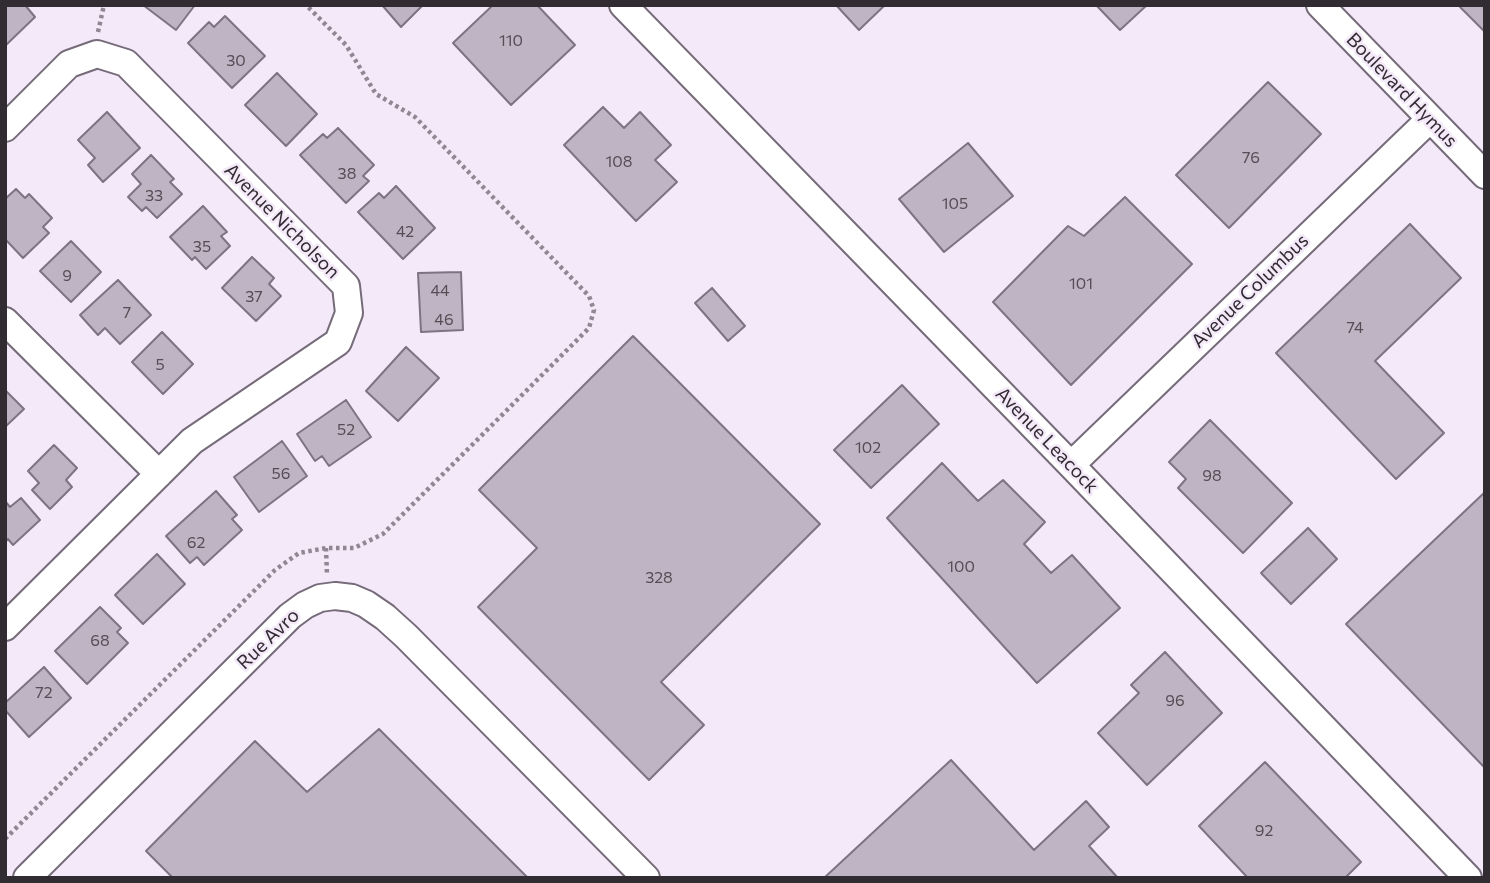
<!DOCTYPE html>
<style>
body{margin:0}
#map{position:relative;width:1490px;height:883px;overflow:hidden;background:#f4e9f9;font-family:Commissioner,sans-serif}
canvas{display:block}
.frame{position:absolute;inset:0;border:7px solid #302c32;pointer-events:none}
</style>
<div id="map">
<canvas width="1490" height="883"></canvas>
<div class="frame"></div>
</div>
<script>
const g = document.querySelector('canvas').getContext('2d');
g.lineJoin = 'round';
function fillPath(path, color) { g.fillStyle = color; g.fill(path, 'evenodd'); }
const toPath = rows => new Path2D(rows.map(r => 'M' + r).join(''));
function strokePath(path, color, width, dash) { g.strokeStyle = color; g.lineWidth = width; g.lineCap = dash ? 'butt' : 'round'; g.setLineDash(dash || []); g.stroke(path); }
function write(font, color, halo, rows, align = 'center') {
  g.font = font + ' Commissioner,sans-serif'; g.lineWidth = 5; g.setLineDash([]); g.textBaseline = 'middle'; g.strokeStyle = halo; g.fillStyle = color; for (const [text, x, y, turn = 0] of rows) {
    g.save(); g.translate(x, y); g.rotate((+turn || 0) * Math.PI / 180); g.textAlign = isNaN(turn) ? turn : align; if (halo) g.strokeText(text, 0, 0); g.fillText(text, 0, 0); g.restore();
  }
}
const building = toPath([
 [5,5,25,5,35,17,5,46,5,5],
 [143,5,195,5,176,30,143,5],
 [382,5,423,5,401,27,382,5],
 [493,5,537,5,575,45,511,105,453,43,493,5],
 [836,5,885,5,859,30,836,5],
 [1096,5,1147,5,1120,30,1096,5],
 [1462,5,1485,5,1485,32,1460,7,1462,5],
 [225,16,265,56,232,88,188,43,209,22,214,27,225,16],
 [277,73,317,114,286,146,245,105,277,73],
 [1268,82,1321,134,1229,228,1176,175,1268,82],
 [603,107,624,128,640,112,671,145,655,160,677,182,636,221,564,145,603,107],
 [107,112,140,148,103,182,88,165,95,158,78,140,107,112],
 [338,128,374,165,363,176,369,181,346,203,300,155,323,134,327,138,338,128],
 [968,143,1013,196,944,252,899,199,968,143],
 [151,155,174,179,170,182,182,194,157,218,146,207,142,211,128,197,141,184,132,174,151,155],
 [396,186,435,228,403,259,358,212,379,193,384,198,396,186],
 [16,189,25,198,29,194,52,218,43,227,49,233,23,258,5,239,5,199,16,189],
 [1125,197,1192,264,1071,385,993,302,1068,226,1084,236,1125,197],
 [203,206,227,232,221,236,230,246,206,269,195,257,192,260,170,237,203,206],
 [1410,224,1461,278,1375,361,1444,433,1396,479,1276,353,1410,224],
 [71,241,101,272,71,302,40,271,71,241],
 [252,257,274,278,269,284,281,296,256,321,222,288,252,257],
 [461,272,463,330,421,332,418,273,461,272],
 [118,280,151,315,120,344,105,328,98,335,80,315,118,280],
 [712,288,745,326,728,341,695,303,712,288],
 [162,332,193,364,163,394,132,362,162,332],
 [633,336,820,524,661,682,704,725,649,780,478,607,537,548,479,490,633,336],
 [406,347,439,378,398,421,366,391,406,347],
 [902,385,939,424,871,488,834,450,902,385],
 [5,390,24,409,5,427,5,390],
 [346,400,371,437,329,466,322,456,315,461,297,434,346,400],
 [1210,420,1292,503,1243,553,1178,488,1186,479,1169,462,1210,420],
 [282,441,307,476,259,512,234,477,282,441],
 [54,445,77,468,66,480,72,487,50,509,32,490,39,483,28,471,54,445],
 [942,463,978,501,1003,480,1045,522,1024,544,1051,573,1072,555,1120,608,1037,683,887,518,942,463],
 [216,491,237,515,232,519,242,530,204,565,197,557,190,563,166,536,216,491],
 [1485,492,1485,768,1346,624,1485,492],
 [21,498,40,520,13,545,8,539,5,542,5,501,10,507,21,498],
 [1308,528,1337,559,1291,604,1261,573,1308,528],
 [157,554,185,584,143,624,115,595,157,554],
 [100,607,121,628,117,632,128,643,87,684,55,651,100,607],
 [1165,652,1222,713,1147,785,1098,733,1139,693,1131,685,1165,652],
 [44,667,71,698,29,737,5,710,5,703,44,667],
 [379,729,528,878,173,878,146,851,255,741,307,792,379,729],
 [951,760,1034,850,1086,801,1109,827,1089,846,1118,878,824,878,951,760],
 [1265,762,1361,862,1345,878,1248,878,1199,826,1265,762]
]);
fillPath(building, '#bfb4c4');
strokePath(building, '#7d7382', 2);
const minor = toPath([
 [623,5,1071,465,1468,878],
 [1320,5,1485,175],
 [5,128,69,64,97,54,126,63,346,286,349,313,338,342,192,441,5,627],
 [5,321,159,474],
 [1071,465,1430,119],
 [27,878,290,616,305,605,320,598,335,596,352,598,366,604,385,617,406,636,646,878]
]);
strokePath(minor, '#756b79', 30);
strokePath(toPath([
 [98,32,104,5],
 [326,548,327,575],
 [5,839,275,570,299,553,326,548,354,548,383,534,589,328,594,310,589,296,415,117,376,94,346,45,306,5]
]), '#8f8893', 4.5, [3.5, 3.5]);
strokePath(minor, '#fff', 26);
write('16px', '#544e56', null, [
 ["110",511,41],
 ["30",236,61],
 ["76",1251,158],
 ["108",619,162],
 ["38",347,174],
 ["33",154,196],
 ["105",955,204],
 ["42",405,232],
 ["35",202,247],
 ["9",67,276],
 ["101",1081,284],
 ["44",440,291],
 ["37",254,297],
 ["7",127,313],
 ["46",444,320],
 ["74",1355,328],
 ["5",160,365],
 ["52",346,430],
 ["102",868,448],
 ["56",281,474],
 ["98",1212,476],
 ["62",196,543],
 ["100",961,567],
 ["328",659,578],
 ["68",100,641],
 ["72",44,693],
 ["96",1175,701],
 ["92",1264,831]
]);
write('19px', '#302c32', '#f4e9f9', [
 ["Boulevard Hymus",1402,90,46],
 ["Avenue Nicholson",282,221,45],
 ["Avenue Columbus",1250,291,-44],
 ["Avenue Leacock",1047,440,46],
 ["Rue Avro",268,639,-44]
]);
</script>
